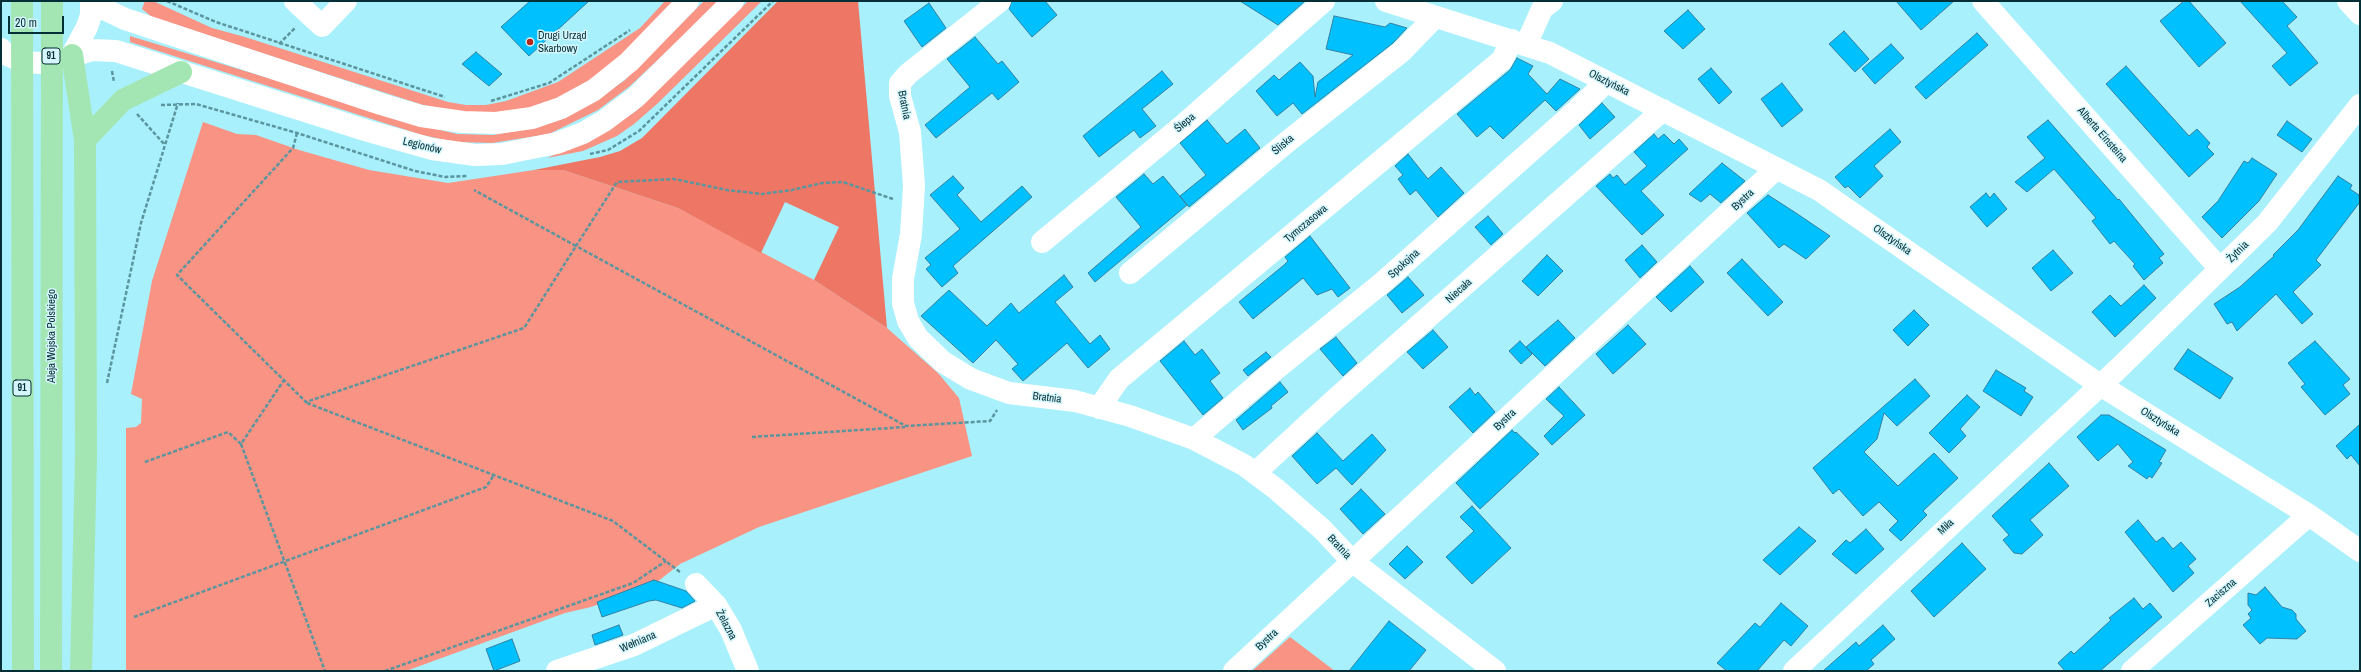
<!DOCTYPE html>
<meta charset="utf-8">
<style>
body{margin:0}
#map{position:relative;width:2361px;height:672px;overflow:hidden;background:#a8f0fc;font-family:"Archivo Narrow",sans-serif}
canvas{display:block}
.frame{position:absolute;inset:0;border:2px solid #052f36;pointer-events:none}
.scale{position:absolute;left:8px;top:16px;width:56px;height:18px;box-sizing:border-box;border:2px solid #052f36;border-top:0;padding-left:5px;font-size:12px;line-height:14px;white-space:nowrap;color:#052f36;-webkit-text-stroke:3px #d4f6fc;paint-order:stroke}
</style>
<div id="map">
<canvas width="2361" height="672"></canvas>
<div class="frame"></div>
<div class="scale">20 m</div>
</div>
<script>
const g = document.querySelector('canvas').getContext('2d');
g.lineJoin = 'round';
function fillPath(path, color) { g.fillStyle = color; g.fill(path, 'evenodd'); }
const toPath = rows => new Path2D(rows.map(r => 'M' + r).join(''));
function strokePath(path, color, width, dash) { g.strokeStyle = color; g.lineWidth = width; g.lineCap = dash ? 'butt' : 'round'; g.setLineDash(dash || []); g.stroke(path); }
function write(font, color, halo, rows, align = 'center') {
  g.font = font + ' "Archivo Narrow",sans-serif'; g.lineWidth = 3; g.setLineDash([]); g.textBaseline = 'middle'; g.strokeStyle = halo; g.fillStyle = color; for (const [text, x, y, turn = 0] of rows) {
    g.save(); g.translate(x, y); g.rotate((+turn || 0) * Math.PI / 180); g.textAlign = isNaN(turn) ? turn : align; if (halo) g.strokeText(text, 0, 0); g.fillText(text, 0, 0); g.restore();
  }
}
fillPath(toPath([
 [145,1,153,1,212,28,245,37,448,102,466,105,486,105,506,101,558,82,640,28,665,1,675,1,614,64,576,89,540,106,501,113,472,114,423,105,153,18,142,9],
 [704,1,720,1,630,86,598,110,549,134,492,143,455,142,422,135,130,42,130,36,432,128,457,134,493,135,516,131,592,103,625,80],
 [748,1,762,1,657,104,634,124,617,136,583,151,547,158,603,133,636,111],
 [203,122,237,134,256,135,299,150,369,170,448,183,534,170,563,170,678,208,814,280,887,328,938,373,959,398,972,456,759,527,680,564,657,582,591,607,565,613,406,671,126,671,126,428,136,427,141,423,142,399,131,394,152,281],
 [1290,637,1335,671,1252,671]
]), '#f99383');
fillPath(toPath([
 [778,1,858,1,887,328,814,280,839,227,785,202,761,253,678,208,563,170,534,170,600,157,620,151,642,138]
]), '#ee7665');
const building = toPath([
 [530,1,589,1,529,56,501,27,530,1],
 [1012,1,1045,1,1057,15,1032,37,1009,9,1012,1],
 [1240,1,1305,1,1278,25,1240,1],
 [1896,1,1954,1,1921,30,1896,1],
 [2184,1,2189,1,2226,43,2199,67,2160,21,2184,1],
 [2240,1,2282,1,2297,17,2287,26,2318,63,2290,86,2272,66,2287,53,2240,1],
 [929,3,946,28,922,47,904,21,929,3],
 [1688,10,1705,29,1683,49,1664,31,1688,10],
 [1334,16,1385,27,1390,23,1407,28,1393,43,1302,114,1293,103,1277,116,1256,91,1274,75,1279,80,1300,62,1313,76,1315,97,1318,82,1353,55,1326,49,1334,16],
 [1844,31,1869,59,1855,72,1829,44,1844,31],
 [1977,33,1988,45,1926,99,1915,87,1977,33],
 [975,37,998,64,1002,61,1019,82,998,100,992,93,936,138,925,125,970,87,947,59,975,37],
 [1891,44,1904,58,1875,84,1862,69,1891,44],
 [476,52,502,74,489,86,462,64,476,52],
 [1517,58,1533,66,1528,74,1547,94,1560,79,1580,89,1556,111,1545,100,1503,139,1490,126,1477,137,1457,114,1510,70,1517,58],
 [2126,66,2189,136,2197,129,2210,143,2207,147,2214,154,2189,177,2106,84,2126,66],
 [1711,68,1732,92,1719,104,1698,79,1711,68],
 [1162,71,1173,84,1142,109,1156,126,1140,138,1134,130,1099,157,1083,136,1162,71],
 [1782,83,1803,110,1782,127,1761,99,1782,83],
 [1602,103,1615,117,1590,139,1579,125,1602,103],
 [1207,120,1227,144,1245,129,1260,148,1189,207,1180,196,1206,175,1180,143,1207,120],
 [2048,120,2118,200,2119,199,2164,254,2159,258,2163,263,2144,280,2133,266,2135,264,2114,241,2110,244,2092,221,2096,218,2054,169,2027,192,2015,182,2045,158,2027,137,2048,120],
 [2287,121,2312,139,2302,152,2277,135,2287,121],
 [1890,129,1901,142,1874,166,1883,176,1860,198,1848,186,1845,188,1835,177,1890,129],
 [1654,134,1658,139,1664,134,1674,144,1679,139,1688,149,1641,191,1664,215,1642,235,1596,186,1610,174,1613,178,1617,175,1625,185,1647,166,1634,152,1654,134],
 [1408,154,1428,179,1441,167,1464,193,1438,217,1416,190,1410,195,1398,179,1403,175,1395,166,1408,154],
 [2252,158,2277,174,2259,201,2222,238,2202,217,2218,201,2244,161,2248,163,2252,158],
 [1722,163,1745,181,1721,203,1710,194,1701,202,1689,194,1722,163],
 [1144,174,1153,184,1163,176,1187,205,1095,282,1088,273,1141,227,1116,197,1144,174],
 [953,176,964,188,957,195,981,222,1022,186,1032,197,953,266,958,273,942,287,926,269,931,265,925,258,960,229,930,195,953,176],
 [2338,176,2352,185,2350,189,2359,195,2360,202,2316,260,2321,265,2293,292,2313,314,2302,324,2276,294,2237,331,2232,322,2227,324,2214,304,2240,287,2274,256,2273,255,2298,230,2338,176],
 [1986,193,1990,198,1994,193,2007,209,1987,227,1970,207,1986,193],
 [1768,195,1796,213,1830,236,1806,259,1784,244,1779,248,1747,213,1768,195],
 [1488,216,1503,234,1491,245,1475,227,1488,216],
 [1310,236,1350,288,1338,297,1332,289,1317,295,1303,278,1253,319,1239,302,1284,265,1288,261,1285,257,1310,236],
 [1642,245,1657,262,1640,278,1625,260,1642,245],
 [2053,250,2073,273,2051,291,2032,268,2053,250],
 [1547,255,1563,271,1538,296,1522,281,1547,255],
 [1742,259,1783,302,1768,316,1727,273,1742,259],
 [1690,266,1704,282,1671,312,1656,297,1690,266],
 [1064,275,1073,287,1055,302,1090,344,1100,335,1110,349,1088,368,1067,343,1023,381,1012,369,1018,364,996,340,973,363,921,316,949,290,987,326,1011,303,1019,313,1064,275],
 [1408,277,1424,295,1402,313,1387,295,1408,277],
 [2144,285,2156,298,2115,337,2092,312,2110,295,2121,306,2144,285],
 [1914,310,1929,325,1908,346,1893,330,1914,310],
 [1558,320,1575,338,1545,366,1526,347,1558,320],
 [1628,325,1646,344,1613,374,1596,354,1628,325],
 [1433,330,1448,347,1423,369,1407,352,1433,330],
 [1336,337,1357,363,1343,376,1320,349,1336,337],
 [1184,341,1195,355,1202,349,1220,373,1210,381,1223,398,1203,415,1160,361,1184,341],
 [1520,341,1532,354,1521,364,1509,351,1520,341],
 [2315,341,2350,379,2343,385,2350,394,2325,415,2301,387,2305,384,2288,363,2315,341],
 [2188,349,2233,378,2220,399,2174,369,2188,349],
 [1266,352,1271,357,1248,376,1243,370,1266,352],
 [1996,370,2026,388,2024,391,2033,397,2021,416,1983,391,1996,370],
 [1915,379,1930,396,1897,426,1884,413,1877,439,1864,452,1898,486,1934,453,1958,478,1923,511,1927,515,1901,541,1889,530,1898,521,1879,502,1863,516,1839,489,1833,494,1813,468,1915,379],
 [1280,382,1288,392,1271,406,1272,408,1243,430,1236,420,1280,382],
 [1559,387,1585,415,1552,445,1544,436,1564,416,1546,399,1559,387],
 [1470,388,1475,395,1478,392,1495,412,1473,433,1449,407,1470,388],
 [1967,395,1980,407,1960,429,1966,436,1949,453,1929,433,1967,395],
 [2101,415,2109,415,2166,450,2159,462,2162,463,2152,478,2149,476,2147,479,2128,466,2133,462,2118,444,2098,461,2077,437,2101,415],
 [2360,424,2360,466,2351,455,2347,459,2336,446,2360,424],
 [1512,430,1515,433,1516,432,1539,454,1480,509,1456,483,1512,430],
 [1317,433,1343,461,1372,434,1386,450,1352,485,1336,468,1317,484,1292,456,1317,433],
 [2049,463,2069,486,2030,520,2043,535,2022,554,2014,553,2003,540,2009,535,1992,516,2049,463],
 [1361,489,1385,514,1363,534,1340,509,1361,489],
 [1472,506,1511,548,1472,584,1446,557,1474,531,1460,517,1472,506],
 [2138,520,2156,542,2163,537,2173,549,2181,542,2196,559,2188,566,2194,573,2173,592,2125,532,2138,520],
 [1799,527,1816,541,1780,575,1763,560,1799,527],
 [1866,529,1884,549,1856,574,1832,554,1846,540,1850,543,1866,529],
 [1962,543,1986,569,1934,617,1911,591,1962,543],
 [1407,546,1423,562,1405,579,1389,564,1407,546],
 [654,580,686,591,695,601,682,608,656,600,649,601,602,617,597,602,654,580],
 [2265,587,2282,607,2292,610,2296,614,2296,619,2306,631,2297,639,2267,638,2260,644,2243,625,2251,618,2248,614,2252,610,2248,605,2248,593,2256,595,2265,587],
 [2134,598,2143,609,2150,603,2162,617,2100,671,2065,671,2058,663,2071,651,2074,654,2111,620,2109,618,2134,598],
 [1781,603,1808,626,1791,646,1784,640,1757,671,1727,671,1717,663,1755,623,1760,627,1781,603],
 [1389,621,1426,650,1409,671,1349,671,1389,621],
 [619,625,623,635,595,645,592,635,619,625],
 [1883,625,1895,639,1871,660,1874,664,1866,671,1823,671,1856,642,1859,646,1883,625],
 [512,639,520,661,494,671,486,649,512,639]
]);
fillPath(building, '#00c1fd');
strokePath(building, '#3381a2', 1);
strokePath(toPath([
 [167,1,216,22,445,97],
 [279,44,296,27],
 [112,71,114,82],
 [491,101,549,83,630,30],
 [161,105,196,104,297,133,415,171,445,177,467,176],
 [137,114,165,145],
 [297,133,293,148,177,275,306,402,524,328,576,246,474,190],
 [590,154,608,150,639,131,773,1],
 [893,199,843,182,822,183,792,190,762,194,727,190,674,179,617,182,576,246,906,426,990,421,997,410],
 [107,383,141,223,178,103],
 [307,403,613,521,680,572],
 [752,437,905,427],
 [241,444,325,671],
 [145,462,228,432,241,444,284,380],
 [134,617,486,487,494,475],
 [385,671,633,583,666,561]
]), '#5b959e', 2.5, [4, 2]);
strokePath(toPath([
 [93,1,102,8,125,19,381,104,421,116,463,122,496,123,532,118,561,108,594,90,629,62,688,1],
 [295,1,322,26,346,1],
 [1000,1,908,74,900,83,900,96,910,132,914,186,911,234,903,279,903,303,908,321,918,338,943,362,971,379,1009,393,1075,401,1130,416,1194,439,1244,465,1276,489,1322,529,1352,561,1495,671],
 [1386,1,1550,53,1819,190,2100,385,2309,515,2360,551],
 [1983,1,2220,269],
 [2348,1,2360,14],
 [1526,45,1542,9,1552,1],
 [1,49,7,55,23,62,40,63,54,62,92,50,116,51,368,131,432,149,475,155,502,154,557,143,583,133,604,121,636,97,733,1],
 [72,55,87,27,91,15,91,1],
 [1042,242,1182,126,1324,1],
 [1130,273,1287,142,1401,52,1435,17],
 [1099,408,1119,379,1502,60,1512,40],
 [1194,439,1265,378,1382,283,1577,110,1606,82],
 [1255,473,1332,402,1663,110],
 [696,584,716,605,731,630,748,671],
 [557,671,634,645,716,605],
 [1234,671,1776,169],
 [1794,671,2119,368,2220,269,2267,223,2360,105],
 [2132,671,2309,515]
]), '#fff', 22);
strokePath(toPath([
 [22,1,23,671],
 [72,55,85,140,86,456,81,671],
 [85,140,123,100,181,72],
 [51,671,52,1]
]), '#a3e6b3', 22);
for (const [x, y, r, color] of [
 [530,42,4,"#b5271b"]
]) { const dot = new Path2D(); dot.arc(x, y, r, 0, 2 * Math.PI); g.fillStyle = color; g.fill(dot); strokePath(dot, '#d4f6fc', 1.5); }
for (const [x, y, w] of [
 [51,56,18],
 [22,388,18]
]) { const box = new Path2D(); box.roundRect(x - w / 2, y - 8, w, 16, 3); g.fillStyle = '#d4f6fc'; g.fill(box); strokePath(box, '#052f36', 1); }
write('bold 10px', '#052f36', null, [
 ["91",51,56],
 ["91",22,388]
]);
write('11px', '#052f36', '#d4f6fc', [
 ["Drugi Urząd",538,36],
 ["Skarbowy",538,49]
], 'left');
write('11px', '#052f36', '#d4f6fc', [
 ["Olsztyńska",1609,83,27],
 ["Bratnia",904,105,79],
 ["Ślepa",1185,123,-40],
 ["Alberta Einsteina",2102,135,49],
 ["Śliska",1283,145,-40],
 ["Legionów",422,146,14],
 ["Bystra",1743,200,-43],
 ["Tymczasowa",1306,224,-40],
 ["Olsztyńska",1892,240,35],
 ["Żytnia",2238,252,-45],
 ["Spokojna",1404,264,-42],
 ["Niecała",1459,291,-42],
 ["Aleja Wojska Polskiego",52,336,-90],
 ["Bratnia",1047,398,7],
 ["Bystra",1505,420,-43],
 ["Olsztyńska",2160,422,32],
 ["Miła",1946,527,-43],
 ["Bratnia",1339,547,47],
 ["Zaciszna",2221,593,-41],
 ["Żelazna",726,625,62],
 ["Bystra",1267,640,-43],
 ["Wełniana",638,642,-23]
]);
</script>
